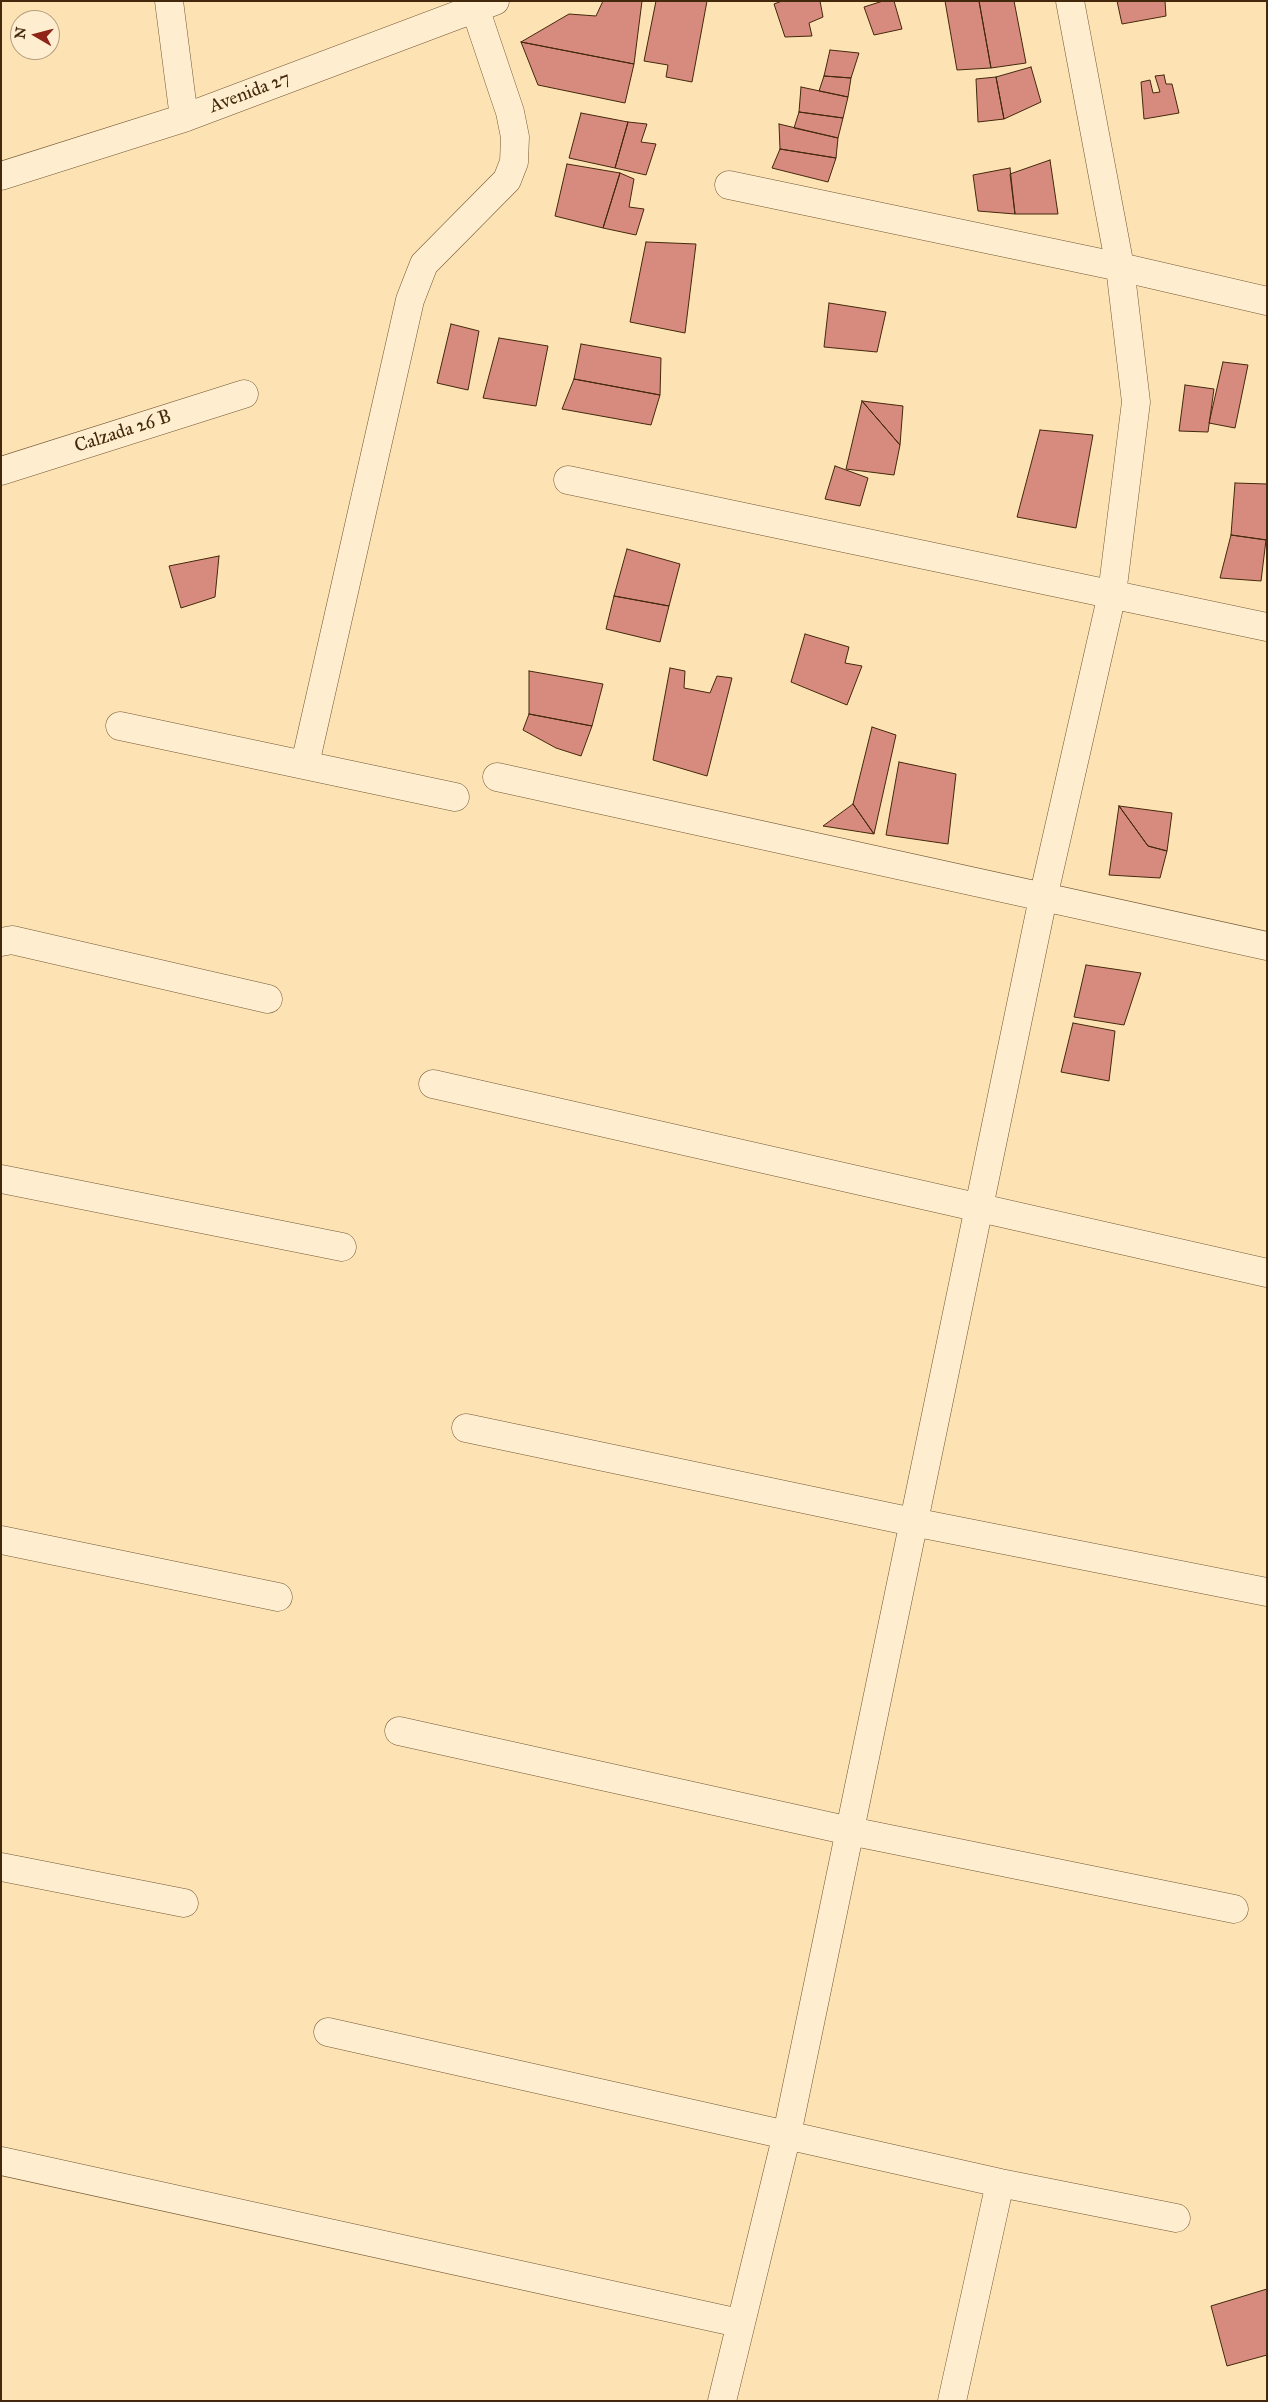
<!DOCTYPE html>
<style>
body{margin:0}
#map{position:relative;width:1268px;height:2402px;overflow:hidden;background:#fde3b4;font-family:"IM FELL Great Primer",serif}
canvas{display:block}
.frame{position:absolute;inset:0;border:2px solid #43280b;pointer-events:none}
.north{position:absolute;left:10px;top:10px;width:50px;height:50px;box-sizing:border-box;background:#feedce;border:1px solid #b39e80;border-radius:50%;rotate:278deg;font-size:14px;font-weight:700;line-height:20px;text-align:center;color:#43280b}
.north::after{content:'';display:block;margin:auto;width:18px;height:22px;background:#8f2418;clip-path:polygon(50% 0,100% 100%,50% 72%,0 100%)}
</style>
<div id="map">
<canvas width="1268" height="2402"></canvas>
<div class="frame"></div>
<div class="north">N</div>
</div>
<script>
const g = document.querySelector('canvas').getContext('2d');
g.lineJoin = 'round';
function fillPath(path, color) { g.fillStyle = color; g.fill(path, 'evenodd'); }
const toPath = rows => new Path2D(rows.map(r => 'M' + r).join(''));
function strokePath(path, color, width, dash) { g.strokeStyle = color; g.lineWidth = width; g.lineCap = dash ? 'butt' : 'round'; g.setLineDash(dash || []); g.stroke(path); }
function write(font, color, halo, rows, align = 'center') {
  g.font = font + ' "IM FELL Great Primer",serif'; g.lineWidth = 5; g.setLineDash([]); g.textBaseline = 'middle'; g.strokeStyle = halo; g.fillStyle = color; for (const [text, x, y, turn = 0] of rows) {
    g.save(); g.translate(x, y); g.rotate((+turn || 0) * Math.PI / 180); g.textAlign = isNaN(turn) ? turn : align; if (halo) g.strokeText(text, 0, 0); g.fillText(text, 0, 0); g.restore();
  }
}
const building = toPath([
 [603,1,642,1,634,64,521,42,569,14,596,16,603,1],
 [656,1,707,1,692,82,666,77,668,65,644,61,656,1],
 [782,1,820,1,823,17,809,23,812,36,785,37,774,4,782,1],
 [883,1,894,1,902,29,874,35,864,7,883,1],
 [945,1,979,1,991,68,957,70,945,1],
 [979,1,1014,1,1026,63,991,68,979,1],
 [1117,1,1165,1,1166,16,1122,24,1117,1],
 [521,42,634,64,625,103,538,85,521,42],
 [830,50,859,53,851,78,824,76,830,50],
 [1031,67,1041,102,1004,119,996,77,1031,67],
 [1164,75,1166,84,1172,84,1179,113,1144,119,1141,82,1150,80,1153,93,1160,92,1155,76,1164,75],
 [824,76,851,78,848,97,819,91,824,76],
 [996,77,1004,119,978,122,976,79,996,77],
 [801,87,848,97,843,118,799,112,801,87],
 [799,112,843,118,838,138,794,128,799,112],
 [581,113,628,122,615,168,569,158,581,113],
 [628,122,647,124,641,142,656,144,646,175,615,168,628,122],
 [779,124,838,138,836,158,780,149,779,124],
 [780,149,836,158,828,182,772,168,780,149],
 [1050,160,1058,214,1015,214,1010,174,1050,160],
 [567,164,620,173,603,228,555,216,567,164],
 [1010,168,1015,214,978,211,973,175,1010,168],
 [620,173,634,179,629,207,644,209,636,235,603,228,620,173],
 [646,242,696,244,685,333,630,322,646,242],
 [829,303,886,312,877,352,824,347,829,303],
 [451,324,479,331,468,390,437,383,451,324],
 [499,338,548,346,536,406,483,398,499,338],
 [581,344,661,358,660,395,574,379,581,344],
 [1223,362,1248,365,1235,428,1209,423,1223,362],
 [574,379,660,395,651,425,562,409,574,379],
 [1185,385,1214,389,1208,432,1179,431,1185,385],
 [862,401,900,445,894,475,846,469,862,401],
 [862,401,903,406,900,445,862,401],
 [1040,430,1093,435,1076,528,1017,517,1040,430],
 [835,466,868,478,860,506,825,499,835,466],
 [1235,483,1267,484,1267,540,1231,535,1235,483],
 [1231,535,1266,540,1261,581,1220,578,1231,535],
 [627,549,680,564,669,606,614,596,627,549],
 [219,556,215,597,181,608,169,566,219,556],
 [614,596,669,606,660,642,606,629,614,596],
 [805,634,849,647,845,663,862,666,847,705,791,682,805,634],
 [670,668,685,671,684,688,710,693,717,676,732,678,707,776,653,760,670,668],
 [529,671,603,684,592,726,529,714,529,671],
 [529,714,592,726,581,756,556,748,523,730,529,714],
 [872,727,896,735,874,834,853,804,872,727],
 [899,762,956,774,948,844,886,835,899,762],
 [853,804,874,834,823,826,853,804],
 [1119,806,1148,846,1167,851,1160,878,1109,875,1119,806],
 [1119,806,1172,813,1167,851,1148,846,1119,806],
 [1086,965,1141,973,1124,1025,1074,1017,1086,965],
 [1073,1023,1115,1031,1109,1081,1061,1072,1073,1023],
 [1267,2289,1267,2355,1227,2366,1211,2306,1267,2289]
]);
fillPath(building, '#d78a7e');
strokePath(building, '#43280b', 1);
const minor = toPath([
 [169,1,184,118],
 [1,176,184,118,495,1],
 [729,185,1120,267,1267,301],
 [1,471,244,394],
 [568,480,1267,627],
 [120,726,455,797],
 [305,764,410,300,424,264,507,180,514,162,515,137,510,112,475,8],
 [497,777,1267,946],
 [1,942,12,940,268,999],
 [433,1084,1267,1273],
 [1,1179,342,1247],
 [466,1428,913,1522,1267,1592],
 [1,1540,278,1597],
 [399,1731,850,1831,1234,1909],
 [1,1867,184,1903],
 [328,2032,1000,2183,1176,2218],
 [1,2161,739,2323],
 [722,2401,787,2134,1043,898,1112,594,1136,402,1120,267,1070,1],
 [952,2401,1000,2183]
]);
strokePath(minor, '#725735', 29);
strokePath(minor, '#feedce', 28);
write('19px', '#43280b', '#feedce', [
 ["Avenida 27",250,93,-21],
 ["Calzada 26 B",123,432,-18]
]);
</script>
